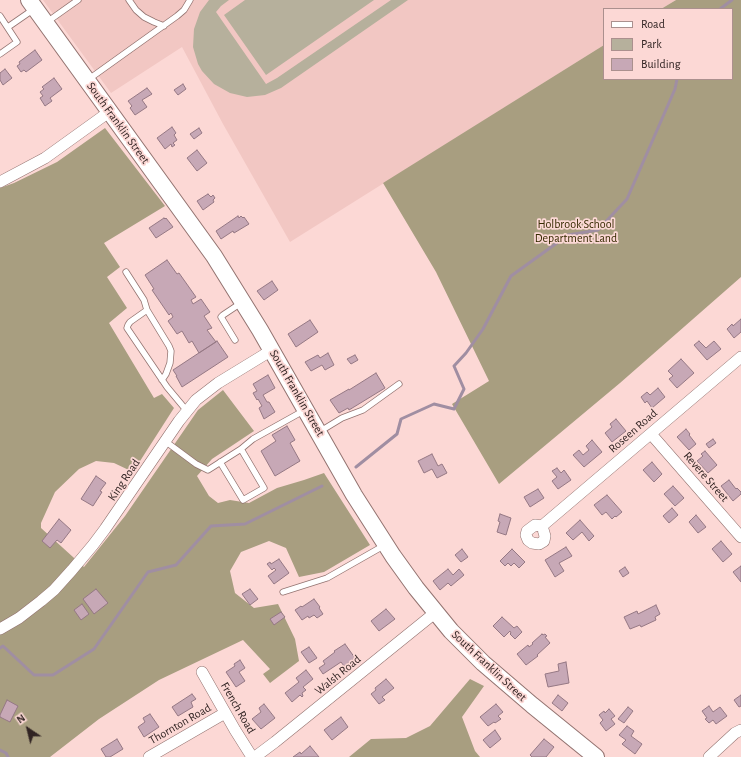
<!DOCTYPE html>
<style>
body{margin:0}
#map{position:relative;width:741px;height:757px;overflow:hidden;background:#fcd8d5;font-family:"Alegreya Sans",sans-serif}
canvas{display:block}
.legend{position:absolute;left:603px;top:8px;width:130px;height:72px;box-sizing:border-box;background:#fcd8d5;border:1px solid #ab908e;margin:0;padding:5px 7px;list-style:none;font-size:12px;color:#312423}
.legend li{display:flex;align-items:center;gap:8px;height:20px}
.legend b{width:20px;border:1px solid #ab908e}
.north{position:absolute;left:8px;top:709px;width:40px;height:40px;-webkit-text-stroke:3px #fcd8d5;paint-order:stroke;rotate:325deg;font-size:11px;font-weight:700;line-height:16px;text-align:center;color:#312423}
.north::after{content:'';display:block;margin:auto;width:14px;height:18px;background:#312423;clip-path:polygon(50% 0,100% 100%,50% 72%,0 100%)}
</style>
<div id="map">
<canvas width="741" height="757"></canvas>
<ul class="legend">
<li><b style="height:5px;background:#fff"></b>Road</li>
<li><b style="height:11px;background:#b6b09c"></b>Park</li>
<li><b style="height:11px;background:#c7a8b6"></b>Building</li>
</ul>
<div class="north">N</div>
</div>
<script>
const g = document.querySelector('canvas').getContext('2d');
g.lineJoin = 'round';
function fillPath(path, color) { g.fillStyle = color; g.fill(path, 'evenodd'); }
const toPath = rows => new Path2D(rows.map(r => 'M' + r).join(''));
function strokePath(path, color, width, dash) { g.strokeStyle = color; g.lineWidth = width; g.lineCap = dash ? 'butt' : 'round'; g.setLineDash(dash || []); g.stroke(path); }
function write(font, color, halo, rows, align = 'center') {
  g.font = font + ' "Alegreya Sans",sans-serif'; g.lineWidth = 3.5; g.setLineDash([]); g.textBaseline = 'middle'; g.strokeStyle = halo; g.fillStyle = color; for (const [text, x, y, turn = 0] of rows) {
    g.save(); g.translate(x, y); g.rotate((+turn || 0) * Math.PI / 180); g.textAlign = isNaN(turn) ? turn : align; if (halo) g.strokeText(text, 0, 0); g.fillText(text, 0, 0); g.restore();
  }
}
fillPath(toPath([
 [43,0,676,0,661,9,604,9,604,45,290,242,223,124,182,47,111,93]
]), '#f2c7c3');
fillPath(toPath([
 [209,0,229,0,221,6,216,12,266,84,277,78,391,0,408,0,281,88,265,95,247,97,230,93,214,84,202,71,198,64,193,47,194,29,200,12],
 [245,0,374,0,266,75,224,15]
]), '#b6b09c');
fillPath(toPath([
 [676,0,741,0,741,277,620,383,499,484,452,404,489,381,436,272,383,183,604,45,604,79,732,79,732,9,661,9],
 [105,128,165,206,104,243,120,267,107,277,127,308,109,323,154,398,162,394,174,408,133,472,114,463,96,461,79,469,55,492,41,523,41,528,84,567,125,516,198,410,223,390,254,431,212,459,197,476,209,496,218,503,230,500,249,503,277,488,304,480,324,473,370,545,324,572,299,577,286,548,269,541,241,552,230,571,235,593,254,608,278,604,295,639,299,661,270,683,263,674,270,669,243,640,159,680,99,719,50,757,0,757,0,188,14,183,57,162],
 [470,679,484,686,462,717,475,751,480,757,349,757,371,739,406,738,430,726]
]), '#a89e80');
strokePath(toPath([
 [720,9,732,0],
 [356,467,397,434,401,419,434,404,454,409,464,389,454,366,466,353,483,329,511,276,568,235,598,230,627,199,675,89,677,79],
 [0,648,3,646,34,675,53,675,94,649,148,572,176,565,211,526,245,524,322,486],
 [0,750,6,753,8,757]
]), '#a08ea2', 3);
const building = toPath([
 [35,50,42,60,26,72,24,70,21,72,17,66,20,64,19,62,35,50],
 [5,69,12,78,3,85,0,80,0,73,5,69],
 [54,78,62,89,50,98,52,101,45,106,40,98,43,96,40,92,44,89,42,87,54,78],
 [183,84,186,89,178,95,174,90,183,84],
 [147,88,152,94,142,100,147,107,135,115,130,108,132,106,128,101,147,88],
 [172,127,176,133,174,135,177,140,173,143,175,145,172,147,171,144,165,149,157,138,172,127],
 [199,128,202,133,194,139,190,134,199,128],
 [197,150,207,163,197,171,187,158,197,150],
 [208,194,211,197,213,195,215,198,213,200,214,202,203,210,197,201,208,194],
 [238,216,239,218,241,216,243,218,244,217,249,224,234,233,233,231,221,239,216,231,238,216],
 [164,218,165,219,166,218,173,227,156,238,149,228,164,218],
 [167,260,177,274,179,273,196,297,191,300,193,304,201,299,210,312,204,316,212,328,207,330,216,342,199,353,192,341,189,343,182,331,177,334,168,321,173,317,171,313,169,315,152,290,154,289,145,275,167,260],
 [272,281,278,290,264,300,257,291,272,281],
 [741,319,741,332,734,338,727,329,732,324,733,326,741,319],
 [310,320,318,332,296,347,288,334,310,320],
 [217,341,228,357,182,387,176,376,177,376,173,370,217,341],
 [699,341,706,348,714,341,721,349,707,360,694,345,699,341],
 [328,353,334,365,325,370,322,365,311,371,305,362,318,355,320,358,328,353],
 [355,355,358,360,351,364,347,359,355,355],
 [681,359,694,373,677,388,669,379,673,376,668,371,681,359],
 [376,373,385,388,349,410,348,408,339,413,330,400,349,389,349,390,376,373],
 [268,375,275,388,263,395,267,402,269,402,275,412,264,419,259,408,262,406,258,399,257,400,253,393,257,391,253,384,268,375],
 [658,388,665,397,652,408,647,401,645,403,641,397,647,392,650,395,658,388],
 [616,419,626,431,612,442,605,433,612,427,610,424,616,419],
 [287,426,295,440,290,443,300,461,275,476,261,451,276,441,272,435,287,426],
 [686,429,690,434,689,435,696,444,689,450,677,437,686,429],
 [713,439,716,443,709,448,706,444,713,439],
 [592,440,602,452,584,467,573,455,579,450,583,455,589,450,586,446,592,440],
 [705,451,717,465,708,473,697,461,703,456,701,454,705,451],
 [432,454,438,466,442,464,447,473,437,478,432,469,424,473,418,461,432,454],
 [652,462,662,474,654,482,643,470,652,462],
 [557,468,561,473,564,470,571,480,558,489,552,481,557,477,552,471,557,468],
 [96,476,106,483,100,491,102,492,93,506,81,499,96,476],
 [729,480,736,489,737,488,741,492,741,494,733,501,721,486,729,480],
 [673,486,684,498,675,506,664,494,673,486],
 [538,489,544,498,530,507,524,497,538,489],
 [607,495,622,512,616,517,615,516,612,519,606,512,602,515,594,505,607,495],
 [672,508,678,515,669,523,663,516,672,508],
 [500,514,511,518,506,535,497,532,500,522,498,521,500,514],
 [696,515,706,527,698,533,689,522,696,515],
 [59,519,71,530,61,543,57,540,50,548,42,541,59,519],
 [580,520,594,536,589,541,582,532,573,540,566,533,580,520],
 [721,541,732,554,723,562,712,549,721,541],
 [566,547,572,556,559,563,564,571,555,577,545,560,566,547],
 [462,549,468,557,461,562,455,555,462,549],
 [512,549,525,562,519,568,514,563,511,566,508,563,505,566,500,561,512,549],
 [279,559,289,573,274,584,268,576,276,570,274,568,272,570,267,564,270,562,271,564,279,559],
 [741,566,741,582,733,572,741,566],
 [625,567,629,573,623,577,619,571,625,567],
 [448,569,453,575,459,569,464,575,451,586,448,583,440,590,433,581,448,569],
 [96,589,108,603,94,614,83,599,96,589],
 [250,589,258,599,250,605,242,594,250,589],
 [314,599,320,607,319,608,323,614,317,618,314,615,309,618,308,616,302,620,295,610,301,606,302,607,314,599],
 [82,604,89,614,81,620,74,610,82,604],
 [656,605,660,614,655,617,656,620,641,627,640,625,630,629,624,617,637,611,638,614,656,605],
 [386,609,395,619,379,631,371,621,386,609],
 [281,612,285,617,274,625,270,619,281,612],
 [502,617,514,628,517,626,522,632,515,639,510,634,511,633,510,631,504,637,493,626,502,617],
 [542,634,543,635,545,634,547,636,545,637,550,643,537,655,538,656,526,665,517,654,528,645,529,647,533,644,532,643,542,634],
 [345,644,355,658,344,666,341,662,323,674,319,668,325,664,323,661,335,652,334,651,345,644],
 [309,647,317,658,309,663,301,652,309,647],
 [240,660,245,668,239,672,245,681,236,687,226,672,235,666,234,664,240,660],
 [566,662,569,683,548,687,545,674,559,671,558,664,566,662],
 [306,670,313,679,303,687,306,690,302,693,303,696,302,697,300,695,292,702,285,693,299,682,296,678,306,670],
 [386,679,394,688,382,697,385,700,379,704,371,694,376,690,375,688,386,679],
 [192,694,196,699,191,702,193,707,178,716,172,707,192,694],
 [558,695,568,703,562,711,552,703,558,695],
 [741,695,741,706,739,707,734,700,741,695],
 [7,700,18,706,10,722,0,717,0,715,7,700],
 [264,704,275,718,261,729,252,719,261,712,259,708,264,704],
 [496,704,503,712,498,716,501,719,495,723,494,722,488,726,480,717,496,704],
 [709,706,713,712,720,707,727,716,716,724,713,720,709,723,705,719,707,718,702,711,709,706],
 [628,707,633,711,624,723,618,719,628,707],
 [609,709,615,716,611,719,615,724,606,731,600,723,603,720,599,715,604,711,605,713,609,709],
 [150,714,159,727,144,737,138,727,145,722,143,718,150,714],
 [341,717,348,727,332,740,324,730,341,717],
 [627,726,634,731,631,736,642,744,635,754,622,744,626,740,619,735,627,726],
 [495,730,501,739,490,748,483,740,495,730],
 [117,739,123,749,110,757,106,757,101,749,117,739],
 [544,739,554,747,546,757,532,757,530,755,544,739],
 [310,746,319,757,293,757,300,752,301,754,310,746]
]);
fillPath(building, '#c7a8b6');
strokePath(building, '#957884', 1);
const service = toPath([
 [129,0,136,10,144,17,154,22,164,26],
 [0,16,17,42,0,54],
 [47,22,78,0],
 [8,27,34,9],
 [89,79,177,16,184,10,190,0],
 [126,272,144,300,147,310,169,346,171,351,170,363,166,374,162,380],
 [147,310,130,322,128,325,127,328,167,387,187,411],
 [235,340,221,317,223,315,241,303],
 [319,432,342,418,363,410,399,384],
 [165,441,196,464,208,470,241,449,253,439,305,410],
 [220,462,243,500,264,488,241,449],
 [283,592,327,578,385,545]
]);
const minor = toPath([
 [0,182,45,158,109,112],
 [651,434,741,537],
 [542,526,545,536,544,541,539,544,532,543,528,540,526,535,527,531,535,525,542,526,741,357],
 [0,629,19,618,41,601,54,590,72,570,93,545,105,529,179,421,196,400,218,383,272,350],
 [202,672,235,730,252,757],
 [149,757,225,713],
 [255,757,275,742,436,612],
 [709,757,735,733,741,730]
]);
const secondary = toPath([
 [29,0,214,256,260,330,354,495,393,556,416,588,451,631,483,663,532,705,596,757]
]);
strokePath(service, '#937370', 7);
strokePath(minor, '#937370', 12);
strokePath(secondary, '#937370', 18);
strokePath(service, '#fff', 5.5);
strokePath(minor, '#fff', 11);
strokePath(secondary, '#fff', 16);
write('12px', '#312423', '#fcd8d5', [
 ["South Franklin Street",118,123,54],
 ["South Franklin Street",297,393,60],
 ["Roseen Road",633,431,-41],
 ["Revere Street",706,477,49],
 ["King Road",124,480,-56],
 ["South Franklin Street",489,666,43],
 ["Walsh Road",338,675,-39],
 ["French Road",238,708,60],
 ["Thornton Road",180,724,-30]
]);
write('12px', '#352900', '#fcd8d5', [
 ["Holbrook School",576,224],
 ["Department Land",576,238]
]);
</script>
